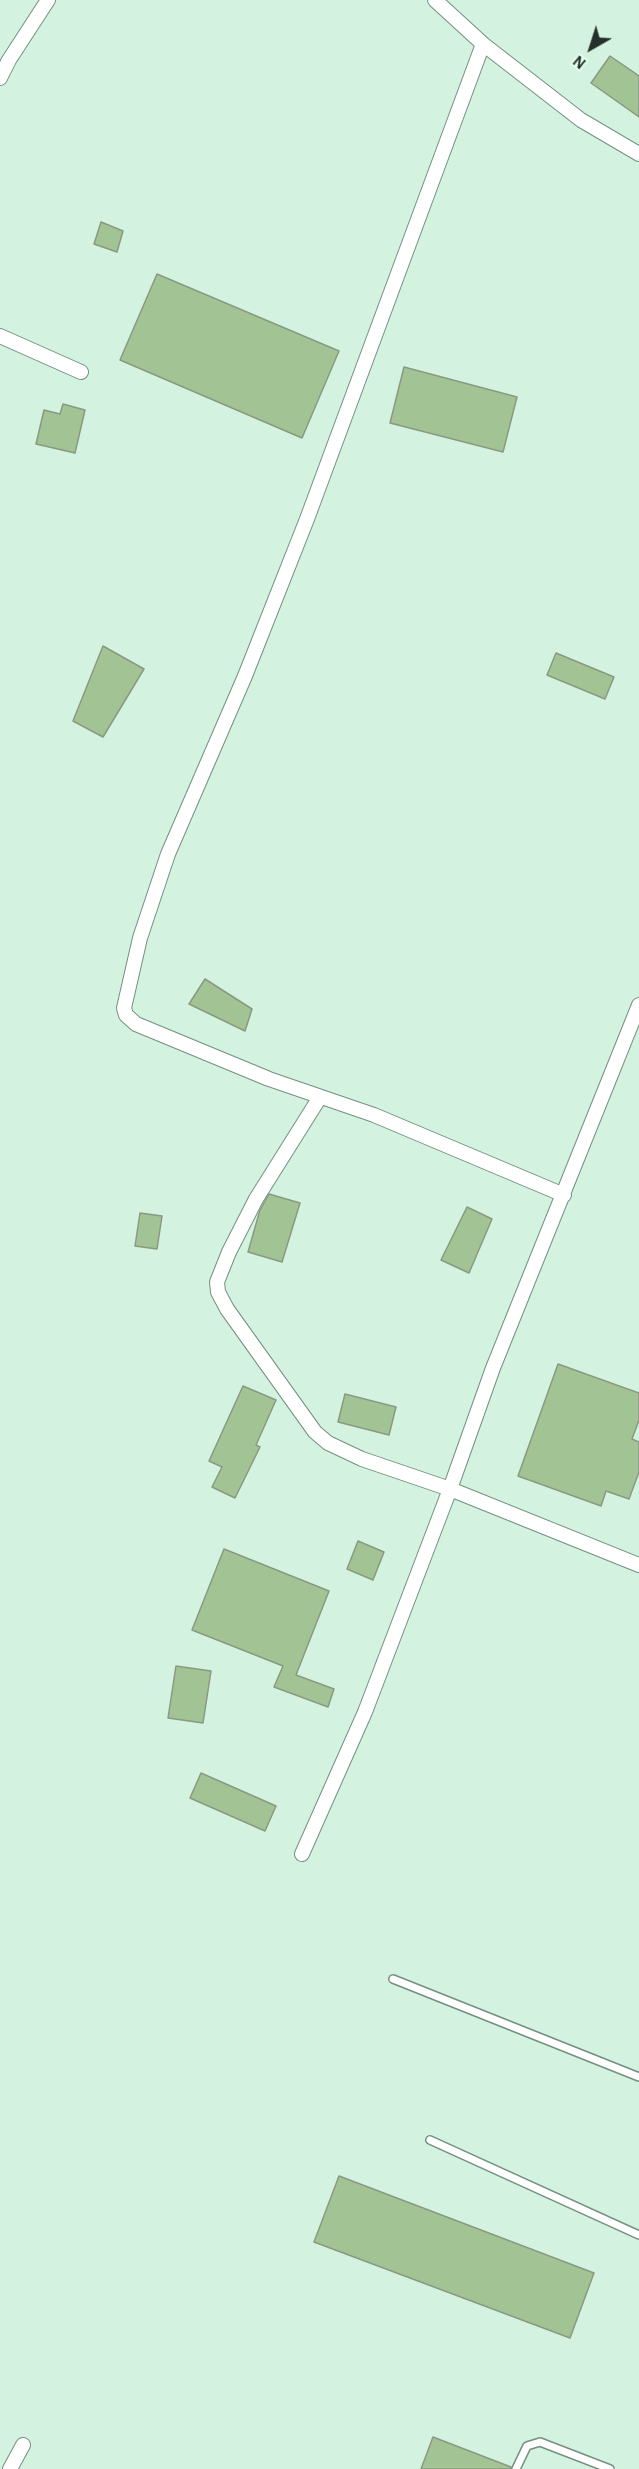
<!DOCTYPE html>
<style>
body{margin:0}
#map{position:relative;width:639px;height:2469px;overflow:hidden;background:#d4f2e0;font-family:"Alegreya Sans",sans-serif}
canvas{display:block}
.north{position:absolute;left:561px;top:18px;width:60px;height:60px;-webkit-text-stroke:4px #e1ffed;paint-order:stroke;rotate:219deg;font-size:16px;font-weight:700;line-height:24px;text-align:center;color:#25312a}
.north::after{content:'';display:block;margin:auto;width:21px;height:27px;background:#25312a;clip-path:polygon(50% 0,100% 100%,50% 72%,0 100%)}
</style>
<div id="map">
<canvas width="639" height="2469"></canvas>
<div class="north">N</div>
</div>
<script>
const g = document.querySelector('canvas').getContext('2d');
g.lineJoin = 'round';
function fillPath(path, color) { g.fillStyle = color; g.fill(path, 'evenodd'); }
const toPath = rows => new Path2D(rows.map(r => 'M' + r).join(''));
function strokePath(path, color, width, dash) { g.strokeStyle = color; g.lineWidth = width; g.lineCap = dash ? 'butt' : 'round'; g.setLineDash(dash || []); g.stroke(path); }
const building = toPath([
 [610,56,639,76,639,117,591,83,610,56],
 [101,222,123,231,117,252,94,244,101,222],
 [157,274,339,351,302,438,120,360,157,274],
 [404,367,517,397,503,452,390,423,404,367],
 [63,404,85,410,75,453,36,444,44,410,60,414,63,404],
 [103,646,144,669,103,737,73,721,103,646],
 [556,653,614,677,605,699,547,675,556,653],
 [205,979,252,1009,245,1031,189,1004,205,979],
 [269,1194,300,1203,282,1262,248,1252,260,1210,269,1194],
 [467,1207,492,1219,469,1273,441,1260,467,1207],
 [140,1213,162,1216,157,1249,135,1246,140,1213],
 [558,1364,639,1393,639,1420,632,1439,639,1442,639,1472,629,1499,606,1491,601,1506,518,1476,558,1364],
 [243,1386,276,1400,256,1445,260,1447,235,1498,212,1487,222,1467,209,1461,243,1386],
 [345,1394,396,1407,389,1435,338,1422,345,1394],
 [358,1541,384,1552,373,1580,347,1569,358,1541],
 [224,1549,329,1591,296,1675,334,1689,328,1707,274,1687,283,1666,192,1630,224,1549],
 [176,1666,211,1671,203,1723,168,1718,176,1666],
 [201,1773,276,1806,265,1831,190,1798,201,1773],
 [339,2176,594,2273,570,2338,314,2242,339,2176],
 [433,2437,511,2467,510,2469,421,2469,433,2437]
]);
fillPath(building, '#a2c494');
strokePath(building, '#899a82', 1.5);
const service = toPath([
 [393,1979,639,2077],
 [430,2140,639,2235],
 [516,2469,527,2446,540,2442,610,2469]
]);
const minor = toPath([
 [435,0,483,44,581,120,639,154],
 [483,44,307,519,245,676,168,854,140,938,124,1008,126,1015,136,1024,269,1079,374,1115,564,1195],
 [0,78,9,60,48,0],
 [0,336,81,372],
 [320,1097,256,1199,229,1252,217,1282,218,1292,227,1309,315,1432,328,1443,362,1459,450,1489,639,1565],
 [302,1854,365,1712,450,1489,493,1368,639,1005],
 [10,2469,23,2445]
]);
strokePath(service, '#749080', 10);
strokePath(minor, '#749080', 16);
strokePath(service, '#fff', 7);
strokePath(minor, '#fff', 14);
</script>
